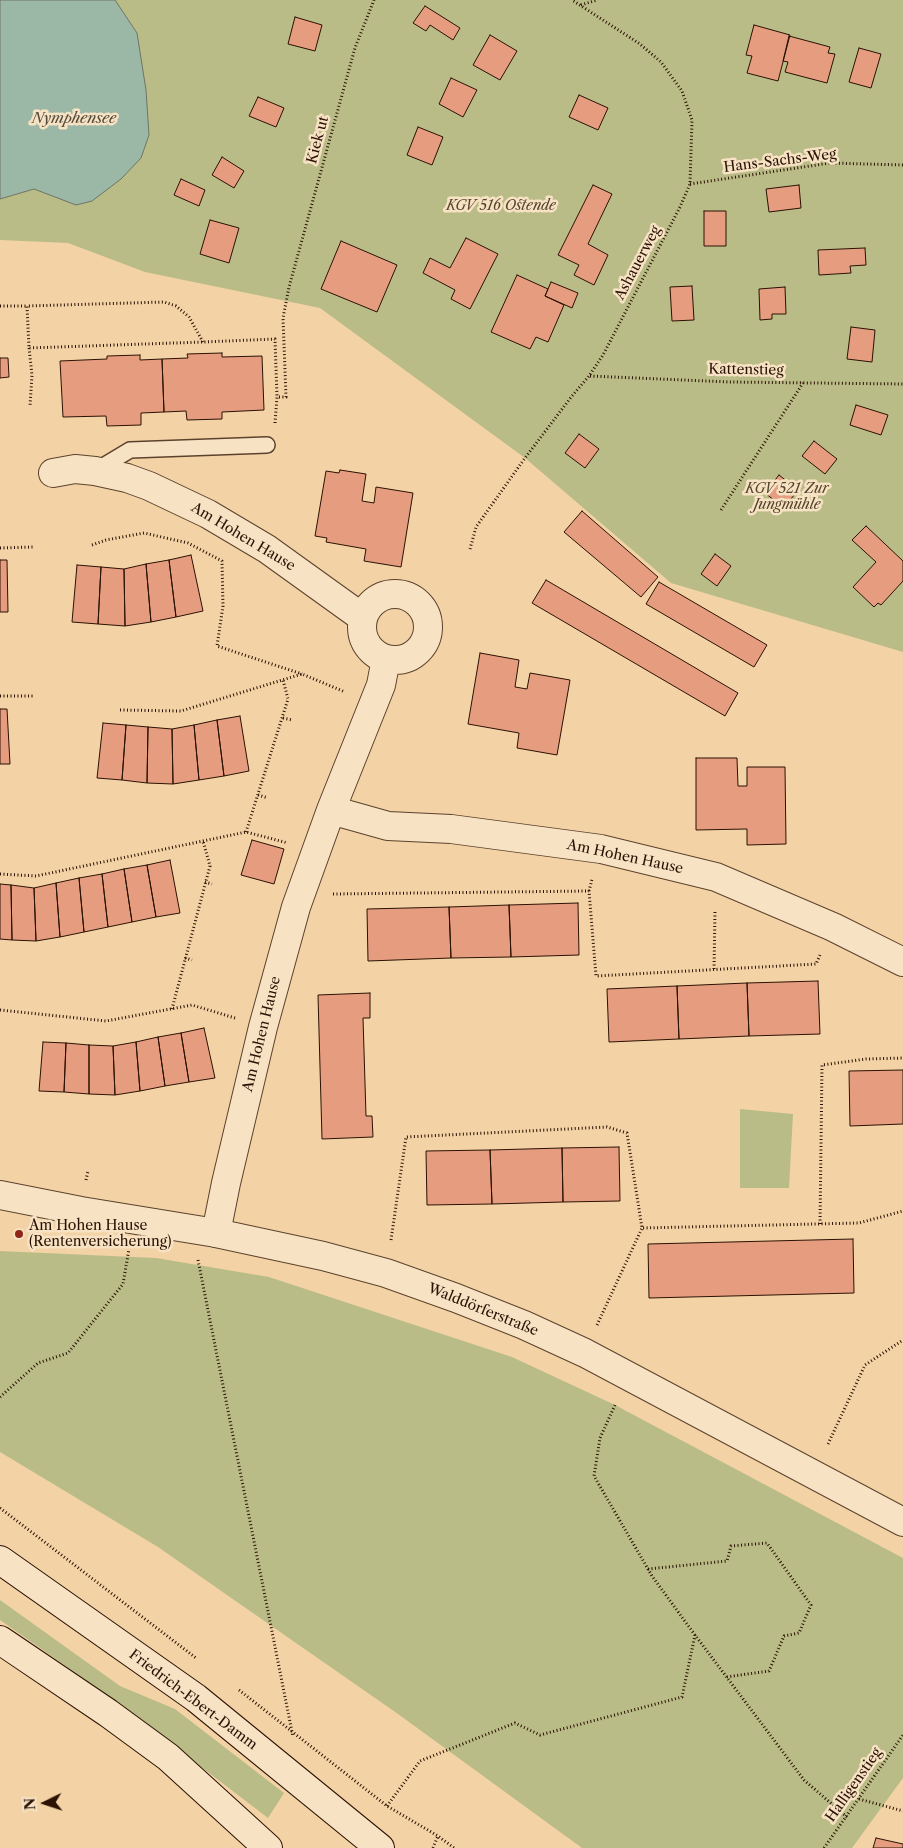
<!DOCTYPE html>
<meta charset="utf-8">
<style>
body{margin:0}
#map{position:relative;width:903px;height:1848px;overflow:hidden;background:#f3d3a5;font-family:"Libre Caslon Text",serif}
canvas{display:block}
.north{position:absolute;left:20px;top:1778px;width:50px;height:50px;-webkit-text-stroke:4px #f7e2c4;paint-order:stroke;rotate:266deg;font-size:14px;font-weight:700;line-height:20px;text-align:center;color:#2a1103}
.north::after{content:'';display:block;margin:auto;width:18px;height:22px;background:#2a1103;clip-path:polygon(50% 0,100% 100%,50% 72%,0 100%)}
</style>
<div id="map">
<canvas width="903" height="1848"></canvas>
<div class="north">N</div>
</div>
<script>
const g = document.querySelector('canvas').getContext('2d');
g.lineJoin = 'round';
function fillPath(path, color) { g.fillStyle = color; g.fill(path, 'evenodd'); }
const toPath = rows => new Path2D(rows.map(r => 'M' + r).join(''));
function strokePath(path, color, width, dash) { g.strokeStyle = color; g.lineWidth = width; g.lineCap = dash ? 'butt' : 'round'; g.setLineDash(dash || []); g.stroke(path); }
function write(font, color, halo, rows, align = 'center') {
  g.font = font + ' "Libre Caslon Text",serif'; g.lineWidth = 5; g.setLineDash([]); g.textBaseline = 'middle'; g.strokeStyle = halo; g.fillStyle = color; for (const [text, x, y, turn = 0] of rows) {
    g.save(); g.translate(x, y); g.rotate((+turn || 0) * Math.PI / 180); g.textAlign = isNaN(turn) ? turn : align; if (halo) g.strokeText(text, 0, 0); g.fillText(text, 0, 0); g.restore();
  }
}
fillPath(toPath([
 [115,0,903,0,903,652,671,583,525,458,320,308,145,272,68,243,0,240,0,199,34,189,51,195,137,33],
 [740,1109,793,1114,789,1188,740,1188],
 [0,1251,156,1258,269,1277,512,1357,615,1405,903,1558,903,1778,852,1848,582,1848,398,1714,158,1547,0,1452],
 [0,1600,120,1686,175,1709,284,1793,268,1818,107,1695,0,1620]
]), '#babc87');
const water = toPath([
 [0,0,115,0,137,33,146,90,149,135,141,158,121,179,92,201,76,205,34,189,0,199,0,0]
]);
fillPath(water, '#9bb8a6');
strokePath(water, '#6e7565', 1);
const building = toPath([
 [425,6,460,28,453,40,430,25,426,31,413,23,425,6],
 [295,17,322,25,315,51,288,44,295,17],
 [754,25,790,35,778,81,747,73,752,56,746,55,754,25],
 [490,35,517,51,500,80,473,65,490,35],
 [789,36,830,47,828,53,835,54,827,83,785,72,788,62,783,61,789,36],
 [859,48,881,54,871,88,849,82,859,48],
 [451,78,477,90,463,117,439,104,451,78],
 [579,95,608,108,598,130,569,117,579,95],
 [258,97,284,108,276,127,249,116,258,97],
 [418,127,443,137,432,165,407,155,418,127],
 [222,157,244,171,234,188,212,175,222,157],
 [181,179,205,190,199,206,174,195,181,179],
 [593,185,612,194,588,244,608,255,594,285,574,275,579,265,558,255,593,185],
 [799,185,801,208,769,212,766,189,799,185],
 [704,211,726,211,726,246,704,246,704,211],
 [210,220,239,228,229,263,200,254,210,220],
 [466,238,498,254,470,309,451,299,455,290,423,273,430,258,450,268,466,238],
 [341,241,397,265,377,312,321,289,341,241],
 [865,248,866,265,850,266,851,273,819,275,818,250,865,248],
 [517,275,548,289,545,296,564,305,548,342,536,337,530,349,491,332,517,275],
 [551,282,578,293,572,308,545,296,551,282],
 [692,286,694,320,672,321,670,287,692,286],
 [785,287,786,314,772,314,772,319,760,320,759,289,785,287],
 [851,327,875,330,872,362,847,359,851,327],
 [222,353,222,357,262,356,264,410,222,412,222,419,187,420,186,411,164,412,162,359,188,358,187,354,222,353],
 [140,355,140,360,162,359,164,412,141,413,141,425,107,426,106,416,63,417,60,361,107,359,107,356,140,355],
 [0,358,8,358,9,377,0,378,0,358],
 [856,405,888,415,881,435,850,425,856,405],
 [579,434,599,449,585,468,565,453,579,434],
 [814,441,837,459,825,474,802,456,814,441],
 [340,470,366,474,362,501,374,503,376,487,413,493,401,567,364,561,366,549,326,542,327,538,315,536,326,471,339,473,340,470],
 [779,475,798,490,784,508,765,493,779,475],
 [582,511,658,577,641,597,564,532,582,511],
 [866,526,903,561,903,581,881,605,878,603,874,607,853,587,876,562,852,540,866,526],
 [715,554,731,566,717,586,701,574,715,554],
 [191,555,203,611,176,617,169,560,191,555],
 [0,560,7,560,8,612,0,612,0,560],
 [169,560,176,617,151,622,146,564,169,560],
 [146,564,151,622,125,626,124,569,146,564],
 [77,565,101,567,98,624,72,622,77,565],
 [101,567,124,569,125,626,98,624,101,567],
 [546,580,738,693,725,716,532,603,546,580],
 [659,582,767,645,754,667,646,604,659,582],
 [480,653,519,660,515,687,527,689,530,673,570,680,557,755,517,748,519,733,468,724,480,653],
 [0,709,7,709,10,764,0,764,0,709],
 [240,716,249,771,224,776,217,720,240,716],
 [217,720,224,776,199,780,194,725,217,720],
 [103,723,126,725,122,780,97,778,103,723],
 [126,725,148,727,147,783,122,780,126,725],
 [194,725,199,780,173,784,172,729,194,725],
 [148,727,172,729,173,784,147,783,148,727],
 [696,758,737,758,738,786,747,786,747,767,785,767,786,844,747,845,747,829,696,830,696,758],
 [252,840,284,849,274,884,241,875,252,840],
 [170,860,180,913,156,917,147,865,170,860],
 [147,865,156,917,132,922,124,869,147,865],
 [124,869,132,922,108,927,102,874,124,869],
 [102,874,108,927,84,932,79,878,102,874],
 [79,878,84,932,60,937,56,883,79,878],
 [56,883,60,937,36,941,34,888,56,883],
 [0,884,11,885,12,940,0,939,0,884],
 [11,885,34,888,36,941,12,940,11,885],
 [578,903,579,955,511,957,509,905,578,903],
 [509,905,511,957,451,958,449,907,509,905],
 [449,907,451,958,368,961,367,909,449,907],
 [818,981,820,1034,749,1036,747,983,818,981],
 [747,983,749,1036,679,1039,677,986,747,983],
 [677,986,679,1039,609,1042,607,989,677,986],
 [370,993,370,1018,363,1018,366,1116,372,1116,373,1137,322,1139,318,995,370,993],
 [204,1028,215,1078,189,1082,181,1033,204,1028],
 [181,1033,189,1082,165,1086,158,1037,181,1033],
 [158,1037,165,1086,140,1091,136,1042,158,1037],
 [43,1042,66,1043,64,1092,39,1091,43,1042],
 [136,1042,140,1091,115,1095,113,1046,136,1042],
 [66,1043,89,1045,89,1094,64,1092,66,1043],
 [89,1045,113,1046,115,1095,89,1094,89,1045],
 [903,1070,903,1124,850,1126,849,1071,903,1070],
 [619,1147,620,1201,563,1202,562,1148,619,1147],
 [562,1148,563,1202,492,1204,490,1150,562,1148],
 [490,1150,492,1204,427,1205,426,1151,490,1150],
 [853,1239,854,1293,649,1298,648,1244,853,1239],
 [876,1838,903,1844,903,1848,873,1848,876,1838]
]);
fillPath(building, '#e69d7f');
strokePath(building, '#2a1103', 1);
const service = toPath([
 [95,471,130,450,267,445]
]);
const minor = toPath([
 [53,473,75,469,95,471,127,478,149,486,208,514,267,549,363,618],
 '362 627a33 33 0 1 1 66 0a33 33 0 1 1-66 0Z',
 [331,810,388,826,451,829,601,849,716,877,833,927,903,962],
 [216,1233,226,1183,263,1027,296,907,331,810,381,685,386,659]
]);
const tertiary = toPath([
 [0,1195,81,1211,216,1233,323,1256,386,1273,456,1298,524,1325,585,1353,903,1522]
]);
const secondary = toPath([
 [0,1560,196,1698,380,1848],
 [0,1640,108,1713,168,1757,268,1848]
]);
strokePath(service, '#5c422c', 18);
strokePath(minor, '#5c422c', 30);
strokePath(tertiary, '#5c422c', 30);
strokePath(secondary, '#2a1103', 30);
strokePath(toPath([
 [581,5,597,0],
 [690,184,830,163,903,165],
 [0,306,27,306],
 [203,342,189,317,176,306,164,302,27,306,29,348,203,342,275,339,277,397],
 [29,348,32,375,30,406],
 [590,376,730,382,903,384],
 [275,423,277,397,286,397,283,318,289,287,355,48,374,0],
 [721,510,803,383],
 [92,545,106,540,144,533,188,543,222,561,223,606,217,646,302,674],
 [0,548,33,547],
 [470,549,476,527,525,458,572,396,589,376,603,355,680,207,690,184,692,120,682,91,661,62,640,44,572,0],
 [0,696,35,696],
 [120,710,181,711,302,674,345,692],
 [283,718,292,720],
 [258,795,268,798],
 [246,832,288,699,283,680],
 [0,874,36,876,246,832,288,843],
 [205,882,212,884],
 [589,891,592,879],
 [333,894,589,891,596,976,816,964,820,955],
 [185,958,192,960],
 [714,969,715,910],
 [172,1009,210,866,203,841],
 [0,1010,106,1021,192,1005,235,1018],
 [86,1180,88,1171],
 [820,1224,822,1065,866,1059,903,1058],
 [391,1240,406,1137,607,1127,627,1133,642,1228,859,1223,903,1211],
 [198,1260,293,1737],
 [597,1325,642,1228],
 [0,1397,38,1363,68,1353,123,1284,129,1249],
 [615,1405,600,1438,594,1476,652,1576,695,1635,804,1780,847,1817],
 [828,1444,865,1365,903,1340],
 [0,1508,196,1658],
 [648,1569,727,1561,731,1546,767,1543,811,1605,799,1633,784,1636,769,1671,726,1677],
 [239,1690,387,1806,438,1836,454,1848],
 [859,1799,903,1811],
 [387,1806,420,1761,515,1723,540,1735,682,1697,695,1635],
 [433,1848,438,1836],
 [824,1848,903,1735]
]), '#2a1103', 3, [1, 2.5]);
strokePath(service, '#f7e2c4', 15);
strokePath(minor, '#f7e2c4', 28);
strokePath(tertiary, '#f7e2c4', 28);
strokePath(secondary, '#f7e2c4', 28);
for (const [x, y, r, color] of [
 [19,1234,5,"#8f2418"]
]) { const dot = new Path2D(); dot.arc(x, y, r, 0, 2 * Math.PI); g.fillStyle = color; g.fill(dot); strokePath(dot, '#f7e2c4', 2); }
write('14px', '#2a1103', '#f7e2c4', [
 ["Kiek ut",318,140,-75],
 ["Hans-Sachs-Weg",780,161,-7],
 ["Ashauerweg",638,263,-62],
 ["Kattenstieg",746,370,1],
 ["Am Hohen Hause",243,537,31],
 ["Am Hohen Hause",625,857,12],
 ["Am Hohen Hause",262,1034,-76],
 ["Walddörferstraße",483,1310,22],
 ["Friedrich-Ebert-Damm",193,1700,37],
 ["Halligenstieg",854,1785,-55]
]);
write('italic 14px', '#55442b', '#f7e2c4', [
 ["KGV 516 Ostende",501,206],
 ["KGV 521 Zur",787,489],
 ["Jungmühle",787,505]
]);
write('14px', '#2a1103', '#f7e2c4', [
 ["Am Hohen Hause",29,1226],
 ["(Rentenversicherung)",29,1242]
], 'left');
write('italic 15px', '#524b3c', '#f7e2c4', [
 ["Nymphensee",74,119]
]);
</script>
